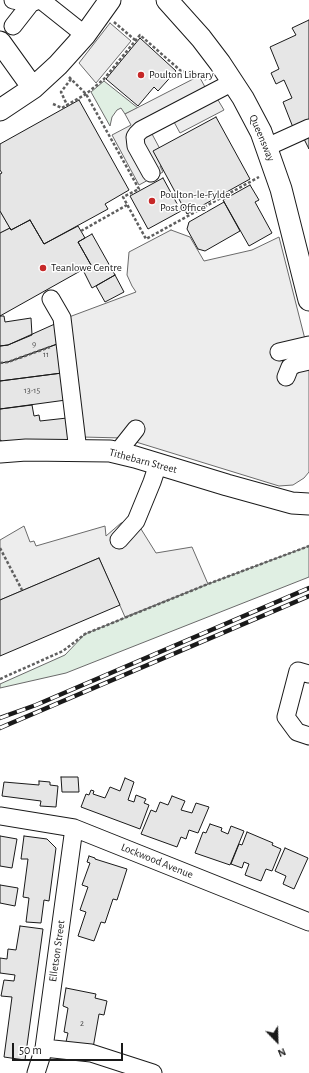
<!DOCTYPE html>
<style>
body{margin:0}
#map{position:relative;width:309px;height:1073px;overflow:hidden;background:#fff;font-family:"Alegreya Sans",sans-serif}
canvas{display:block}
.north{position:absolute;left:257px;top:1021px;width:40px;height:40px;-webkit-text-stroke:3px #fff;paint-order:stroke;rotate:157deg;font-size:11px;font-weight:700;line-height:16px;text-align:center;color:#1a1a1a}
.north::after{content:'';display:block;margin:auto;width:14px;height:18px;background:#1a1a1a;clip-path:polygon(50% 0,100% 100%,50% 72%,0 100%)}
.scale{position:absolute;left:12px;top:1043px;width:111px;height:18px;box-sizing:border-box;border:2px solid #1a1a1a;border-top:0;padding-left:5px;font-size:12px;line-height:14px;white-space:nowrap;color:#1a1a1a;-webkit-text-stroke:3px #fff;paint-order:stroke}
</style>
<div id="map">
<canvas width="309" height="1073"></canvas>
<div class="north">N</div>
<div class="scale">50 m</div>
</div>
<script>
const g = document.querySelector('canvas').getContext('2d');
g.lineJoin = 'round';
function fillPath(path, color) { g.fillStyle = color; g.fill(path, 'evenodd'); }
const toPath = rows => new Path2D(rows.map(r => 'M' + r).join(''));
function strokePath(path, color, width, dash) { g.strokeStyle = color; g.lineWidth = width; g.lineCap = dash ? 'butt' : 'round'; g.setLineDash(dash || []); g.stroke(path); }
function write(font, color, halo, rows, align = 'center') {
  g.font = font + ' "Alegreya Sans",sans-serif'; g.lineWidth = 3; g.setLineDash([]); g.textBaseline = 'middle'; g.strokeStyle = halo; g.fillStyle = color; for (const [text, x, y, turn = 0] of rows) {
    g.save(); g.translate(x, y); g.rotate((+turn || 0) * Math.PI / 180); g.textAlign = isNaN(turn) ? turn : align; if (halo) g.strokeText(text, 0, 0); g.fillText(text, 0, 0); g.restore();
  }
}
const green = toPath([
 [104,81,138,108,125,114,121,108,117,110,112,117,110,126,91,92,104,81],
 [309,546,309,577,66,673,0,688,0,684,65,655,85,634,208,584,309,546]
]);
fillPath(green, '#e0efe3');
strokePath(green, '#6a6a6a', 1);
const parking = toPath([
 [110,23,131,41,96,83,79,63,110,23],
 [199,76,205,87,218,100,224,110,180,133,174,122,152,134,167,162,160,166,163,172,139,185,112,135,131,125,125,114,199,76],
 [0,211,10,228,0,233,0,211],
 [171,230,190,237,204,261,252,250,279,237,309,355,309,472,304,478,293,485,279,486,123,438,82,437,69,317,136,292,132,286,127,275,129,252,171,230],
 [136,521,156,553,192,547,208,584,125,617,99,558,0,600,0,540,24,526,30,542,34,541,36,546,105,526,106,536,121,523,136,521]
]);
fillPath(parking, '#ededed');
strokePath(parking, '#6a6a6a', 1);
const building = toPath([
 [309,20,309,123,294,130,283,102,292,98,284,80,276,84,271,73,279,69,270,47,296,35,292,28,309,20],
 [140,38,176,71,158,91,154,87,138,106,106,79,140,38],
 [79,100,129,190,105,204,108,209,44,244,30,220,11,230,0,211,0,174,2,173,0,170,0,144,79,100],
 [216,117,250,179,187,214,153,151,216,117],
 [309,137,309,149,304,139,309,137],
 [163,178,181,211,148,229,130,196,163,178],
 [250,185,259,200,255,202,272,233,249,246,223,200,250,185],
 [224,202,240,231,205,251,198,249,187,229,189,222,224,202],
 [30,220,44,244,78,226,85,238,78,242,91,265,0,316,0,233,10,228,11,230,30,220],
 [92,234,115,275,92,288,83,270,91,265,78,242,92,234],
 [115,275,124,292,105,302,96,286,115,275],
 [0,316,4,316,5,322,31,318,32,335,8,345,0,346,0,316],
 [57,323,60,343,8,362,0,363,0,346,8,345,57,323],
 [60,343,62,373,0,381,0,363,8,362,60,343],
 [62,373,66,400,0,409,0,381,62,373],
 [32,405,34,416,39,415,40,421,67,418,70,442,8,445,0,440,0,409,32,405],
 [99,558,120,605,0,656,0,600,99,558],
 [61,777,78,777,79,792,62,792,61,777],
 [125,778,134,782,128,800,134,802,136,795,146,799,144,803,149,805,140,829,81,807,86,794,89,795,91,790,94,791,93,794,105,798,110,787,120,791,125,778],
 [39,781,50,782,50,785,58,786,56,807,40,806,41,801,2,796,4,782,39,785,39,781],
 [172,796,185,801,181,810,192,813,196,803,209,807,198,833,189,830,186,839,181,837,177,847,141,834,151,810,156,812,160,802,168,805,172,796],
 [210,824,222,828,221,831,228,834,231,826,244,831,230,865,195,853,203,832,206,833,210,824],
 [247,832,273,843,272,845,281,849,272,871,266,869,261,881,245,875,249,864,244,862,242,868,231,864,239,844,242,845,247,832],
 [0,836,17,839,12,868,0,866,0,836],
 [24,836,47,839,56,848,49,901,44,900,41,923,26,922,29,898,23,897,28,859,21,859,24,836],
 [285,848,308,858,294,889,283,884,286,876,275,871,285,848],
 [89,856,95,858,95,859,127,869,117,900,113,899,105,923,101,922,94,941,78,936,86,912,80,910,88,887,82,885,90,863,87,862,89,856],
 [0,885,18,888,15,906,0,903,0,885],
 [20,926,43,929,25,1060,4,1057,12,997,1,996,4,980,14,981,15,975,0,973,0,958,7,959,8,949,16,950,20,926],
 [66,988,96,994,95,998,107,1001,104,1015,99,1014,93,1048,66,1042,68,1033,64,1032,68,1008,63,1006,66,988]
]);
fillPath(building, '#e6e6e6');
strokePath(building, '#1a1a1a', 1);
const minor = toPath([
 [13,0,31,3],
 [41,0,85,35],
 [13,26,31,3,39,0],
 [267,147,309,128],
 [151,173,136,146,135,137,137,134,141,130,233,82],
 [51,299,62,318,78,451],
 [279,352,309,345],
 [286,377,290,367,296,364,309,361],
 [117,453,136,429],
 [119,540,136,521,152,482,158,464],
 [309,674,298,671,286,717,297,732,309,736],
 [0,816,74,828,309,922],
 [44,1048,91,1053,153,1073],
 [36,1073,44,1048,74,828]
]);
const major = toPath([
 [167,0,201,38,220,63,243,98,261,132,281,189,309,300],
 [0,42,33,88],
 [0,110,33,88,58,65,85,35,110,0],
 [0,452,26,450,110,451,135,457,227,485,292,503,309,504]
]);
strokePath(minor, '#1a1a1a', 19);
strokePath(major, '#1a1a1a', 23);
strokePath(toPath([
 [114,22,135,40],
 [69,77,86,94,139,189,123,197,146,239,259,177],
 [71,79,61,92,67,105,86,94,104,79,140,35,181,71,202,74,206,80],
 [53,104,62,108,67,105],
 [81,231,127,205],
 [0,363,8,362,50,347],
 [0,548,22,590],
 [0,679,63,651,85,634,208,584,309,546]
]), '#5f5f5f', 2.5, [3, 2]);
strokePath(minor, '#fff', 17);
strokePath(major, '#fff', 21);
const rail = toPath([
 [0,718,36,705,309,588],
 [0,728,309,596]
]);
strokePath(rail, '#1a1a1a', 4.5);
strokePath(rail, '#fff', 3, [9]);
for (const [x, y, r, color] of [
 [141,75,4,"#c62828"],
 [152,201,4,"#c62828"],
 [43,268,4,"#c62828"]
]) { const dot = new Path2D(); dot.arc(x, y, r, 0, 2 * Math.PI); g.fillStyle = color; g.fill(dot); strokePath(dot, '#fff', 1.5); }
write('9px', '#4d4d4d', null, [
 ["9",34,344],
 ["11",46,354],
 ["13-15",32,390],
 ["2",82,1023]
]);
write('11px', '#1a1a1a', '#fff', [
 ["Poulton Library",149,75],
 ["Poulton-le-Fylde",160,195],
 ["Post Office",160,208],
 ["Teanlowe Centre",51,268]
], 'left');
write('11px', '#1a1a1a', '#fff', [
 ["Queensway",262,138,67],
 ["Tithebarn Street",143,461,15],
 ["Lockwood Avenue",157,861,22],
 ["Elletson Street",57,951,-82]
]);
</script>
